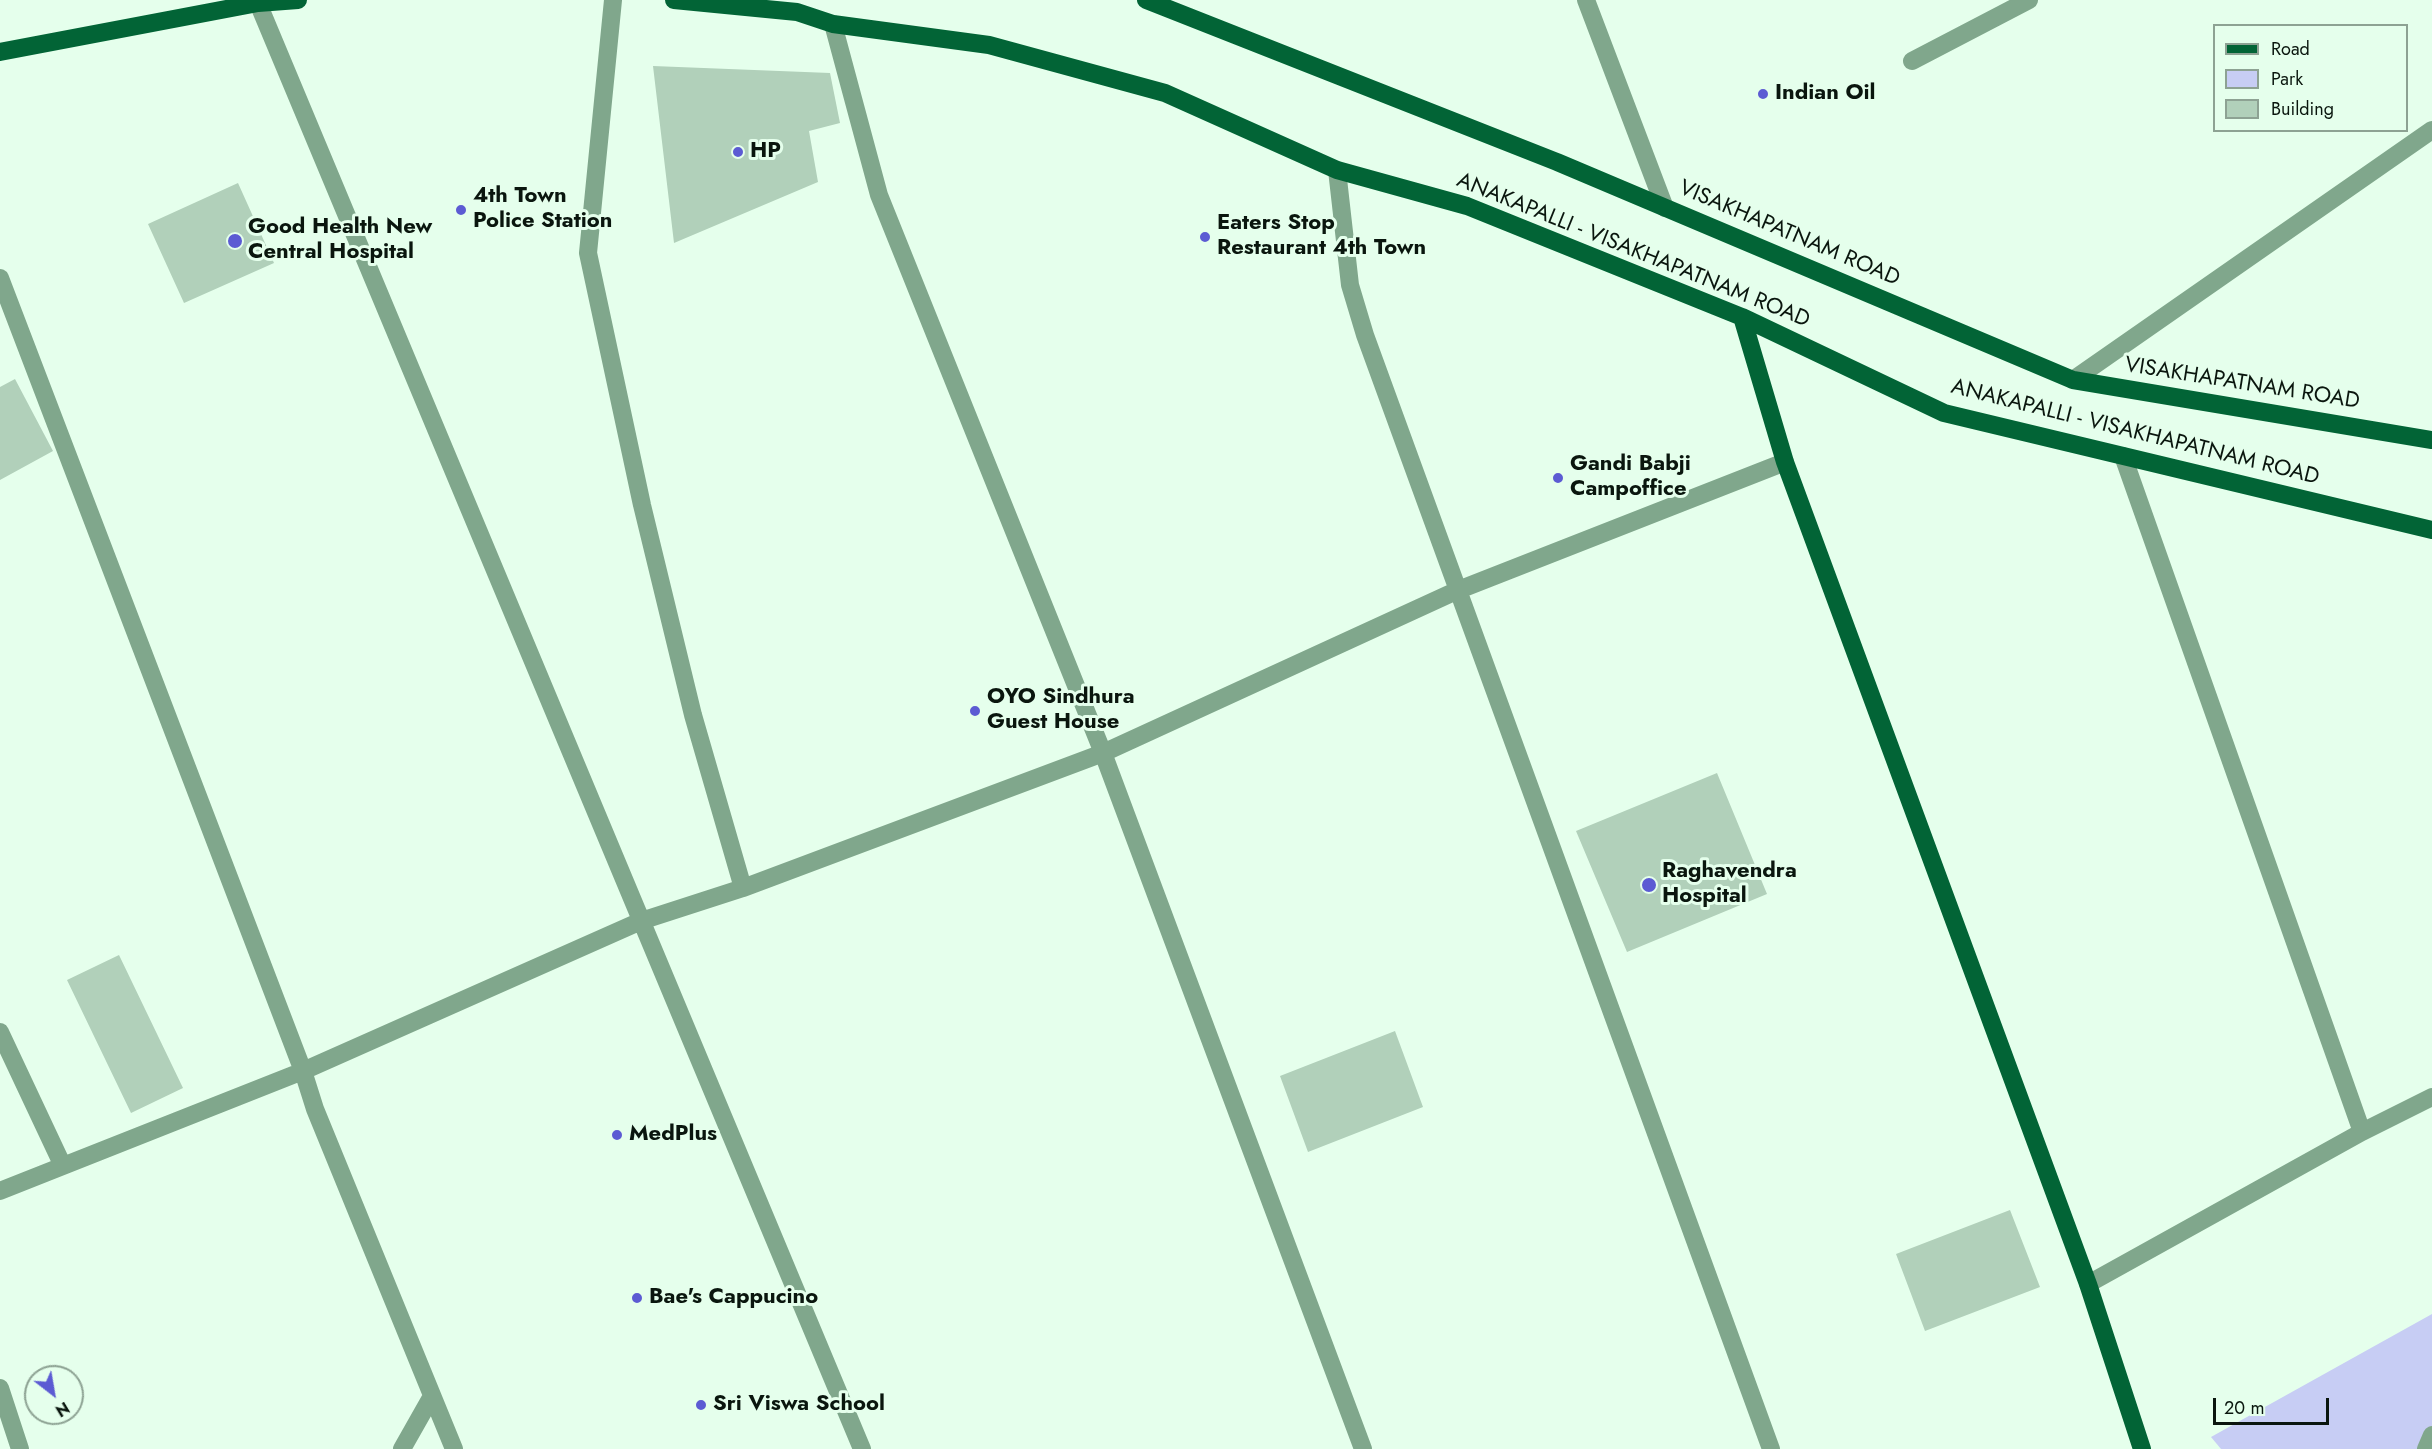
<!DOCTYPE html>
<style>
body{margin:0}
#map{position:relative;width:2432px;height:1449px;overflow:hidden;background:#e5ffec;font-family:Jost,sans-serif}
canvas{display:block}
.legend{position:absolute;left:2213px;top:24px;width:195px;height:108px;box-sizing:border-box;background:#e5ffec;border:2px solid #8da293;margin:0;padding:8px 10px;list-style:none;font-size:18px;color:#0a160e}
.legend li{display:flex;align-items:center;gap:12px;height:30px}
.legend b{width:30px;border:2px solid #8da293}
.north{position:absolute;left:24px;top:1365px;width:60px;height:60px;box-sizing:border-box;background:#e5ffec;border:2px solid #8da293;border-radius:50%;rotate:149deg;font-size:16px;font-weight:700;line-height:24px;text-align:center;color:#0a160e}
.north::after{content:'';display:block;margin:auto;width:21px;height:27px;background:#5c5bd3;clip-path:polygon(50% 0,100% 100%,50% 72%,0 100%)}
.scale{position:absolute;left:2213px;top:1398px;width:116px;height:27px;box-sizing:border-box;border:3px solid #0a160e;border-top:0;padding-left:8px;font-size:18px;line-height:21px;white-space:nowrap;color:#0a160e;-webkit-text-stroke:4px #e5ffec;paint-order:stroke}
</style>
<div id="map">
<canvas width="2432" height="1449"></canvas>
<ul class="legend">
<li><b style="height:8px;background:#026436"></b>Road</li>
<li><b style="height:16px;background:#c7cdf4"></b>Park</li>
<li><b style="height:16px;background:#b1d0ba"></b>Building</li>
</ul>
<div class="north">N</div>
<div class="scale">20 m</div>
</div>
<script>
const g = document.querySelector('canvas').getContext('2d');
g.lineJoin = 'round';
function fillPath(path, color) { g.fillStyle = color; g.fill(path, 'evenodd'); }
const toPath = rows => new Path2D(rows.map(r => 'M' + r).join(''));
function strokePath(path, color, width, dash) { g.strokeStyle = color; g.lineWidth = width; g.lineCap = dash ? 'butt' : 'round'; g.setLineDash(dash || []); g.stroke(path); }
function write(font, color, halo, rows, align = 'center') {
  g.font = font + ' Jost,sans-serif'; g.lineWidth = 6; g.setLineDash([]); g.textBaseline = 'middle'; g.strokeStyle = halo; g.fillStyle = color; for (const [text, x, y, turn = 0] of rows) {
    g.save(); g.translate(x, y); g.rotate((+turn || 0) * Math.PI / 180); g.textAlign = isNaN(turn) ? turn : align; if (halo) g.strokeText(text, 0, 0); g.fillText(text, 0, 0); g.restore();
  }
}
fillPath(toPath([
 [2432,1314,2432,1449,2221,1449,2211,1437]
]), '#c7cdf4');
fillPath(toPath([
 [653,66,830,73,840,123,809,131,818,182,674,243],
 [238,183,274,263,184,303,148,224],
 [15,379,53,451,0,480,0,387],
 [1717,773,1767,894,1627,952,1576,831],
 [119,955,183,1088,131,1113,67,980],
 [1395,1031,1423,1107,1308,1152,1280,1076],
 [2010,1210,2040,1287,1925,1331,1896,1254]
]), '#b1d0ba');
strokePath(toPath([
 [613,0,588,253,642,505,693,715,743,888],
 [1586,0,1665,208],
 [258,3,862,1449],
 [833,24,879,195,1103,753,1363,1449],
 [1912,61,2029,0],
 [1337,170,1350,285,1365,335,1771,1449],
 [0,278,303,1071,315,1109,454,1449],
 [2073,380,2432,130],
 [2123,456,2362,1132],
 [0,1032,62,1164],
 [0,1191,303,1071,641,921,743,888,1103,753,1456,591,1785,462],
 [2088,1284,2362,1132,2432,1097],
 [0,1388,20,1449],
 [402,1449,432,1396],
 [2426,1449,2432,1435]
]), '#80a78c', 18);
strokePath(toPath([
 [674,0,797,12,833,24,989,45,1165,93,1337,170,1467,206,1742,317,1944,413,2432,530],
 [1146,0,1557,162,2073,380,2432,440],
 [0,52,258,3,298,0],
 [1742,317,1785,462,2088,1284,2142,1449]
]), '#026436', 18);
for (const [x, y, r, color] of [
 [1763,94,6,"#5c5bd3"],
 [738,152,6,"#5c5bd3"],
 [461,210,6,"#5c5bd3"],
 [1205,237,6,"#5c5bd3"],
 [235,241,8,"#5c5bd3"],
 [1558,478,6,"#5c5bd3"],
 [975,711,6,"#5c5bd3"],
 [1649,885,8,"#5c5bd3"],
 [617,1135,6,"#5c5bd3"],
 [637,1298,6,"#5c5bd3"],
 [701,1405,6,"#5c5bd3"]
]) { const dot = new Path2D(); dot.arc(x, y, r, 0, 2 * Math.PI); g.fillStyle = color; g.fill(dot); strokePath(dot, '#e5ffec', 2); }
write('bold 22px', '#0a160e', '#e5ffec', [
 ["Indian Oil",1775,94],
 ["HP",750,152],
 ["4th Town",473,197],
 ["Police Station",473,222],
 ["Eaters Stop",1217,224],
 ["Restaurant 4th Town",1217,249],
 ["Good Health New",248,228],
 ["Central Hospital",248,253],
 ["Gandi Babji",1570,465],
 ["Campoffice",1570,490],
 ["OYO Sindhura",987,698],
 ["Guest House",987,723],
 ["Raghavendra",1662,872],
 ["Hospital",1662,897],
 ["MedPlus",629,1135],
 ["Bae's Cappucino",649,1298],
 ["Sri Viswa School",713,1405]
], 'left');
write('22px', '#0a160e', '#e5ffec', [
 ["VISAKHAPATNAM ROAD",1789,234,23],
 ["ANAKAPALLI - VISAKHAPATNAM ROAD",1633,251,22],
 ["VISAKHAPATNAM ROAD",2242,384,9],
 ["ANAKAPALLI - VISAKHAPATNAM ROAD",2135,433,14]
]);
</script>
